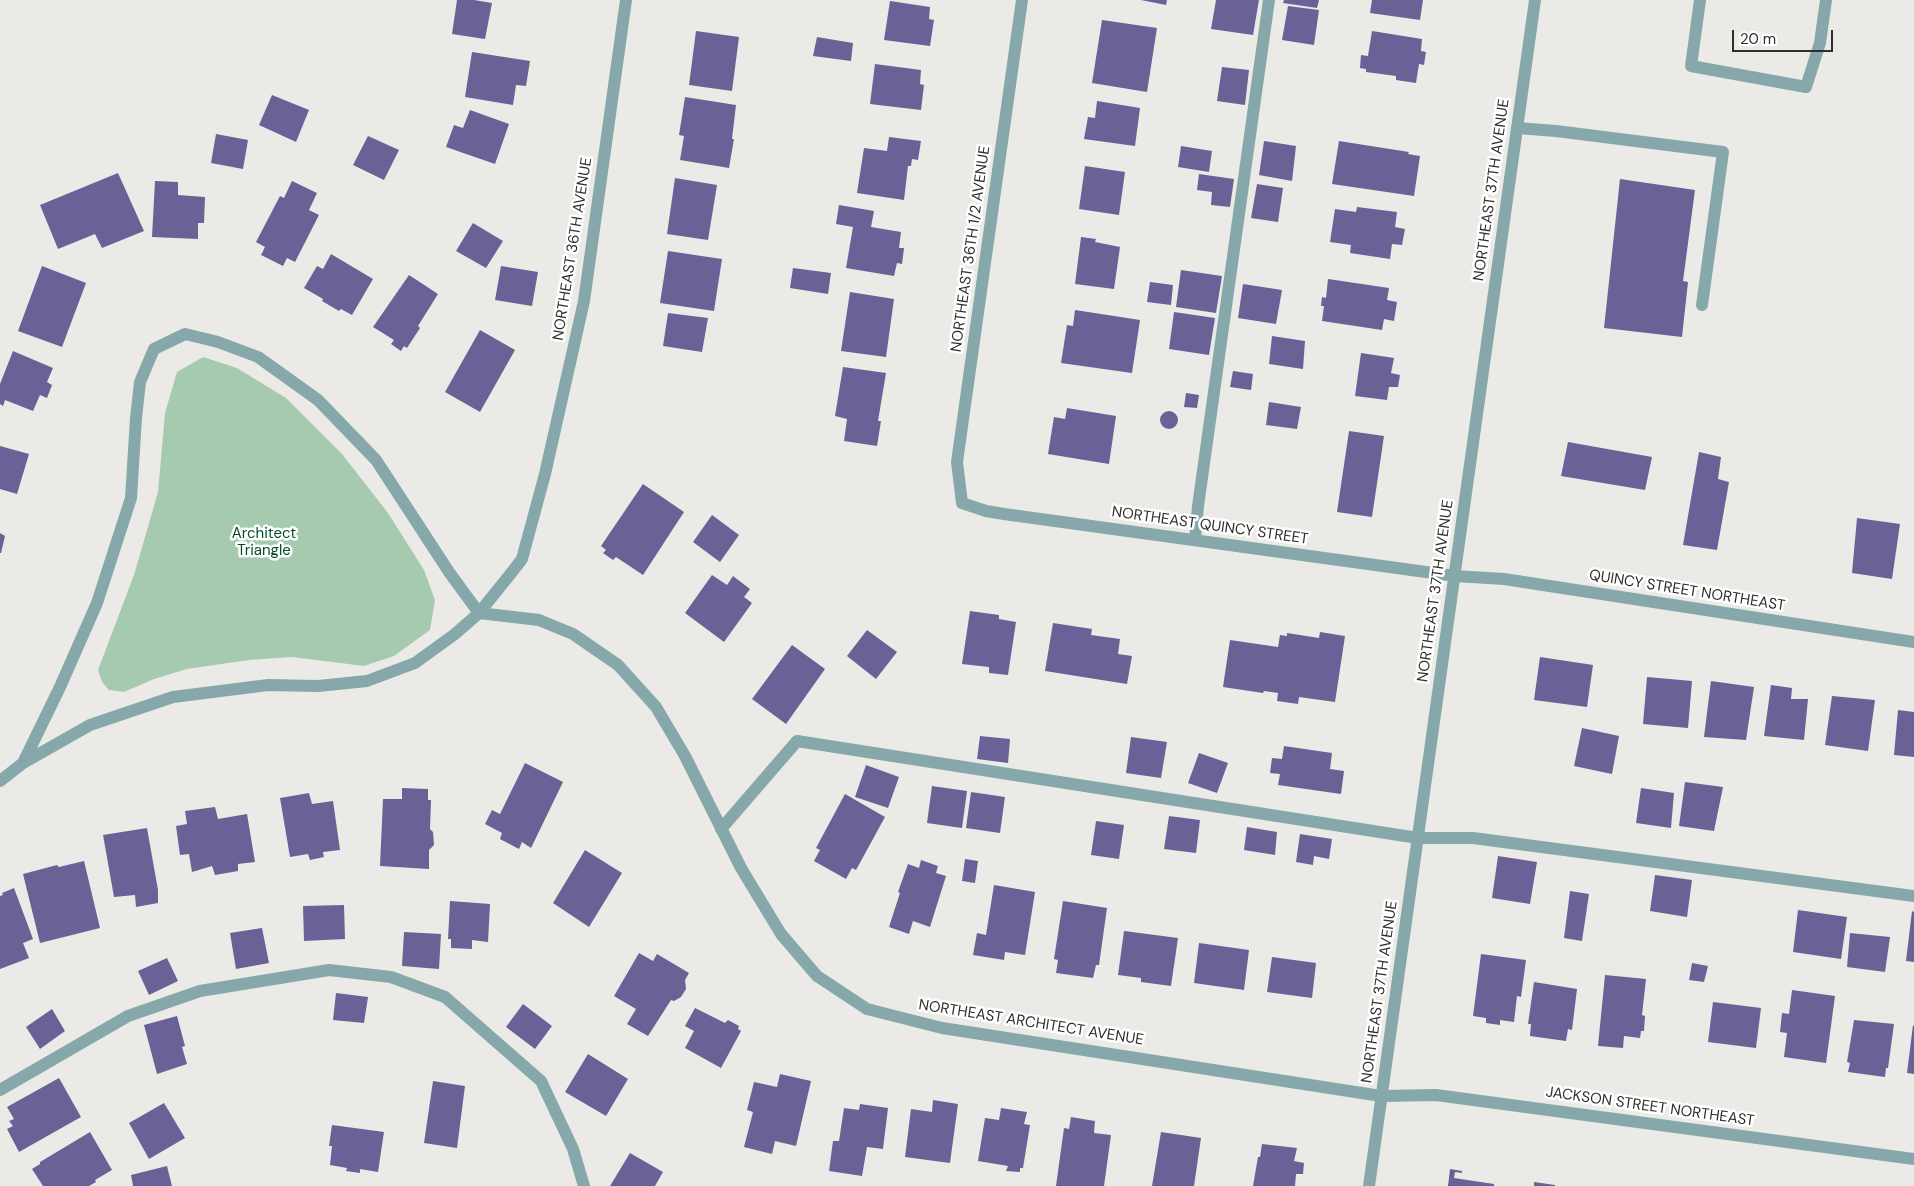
<!DOCTYPE html>
<style>
body{margin:0}
#map{position:relative;width:1914px;height:1186px;overflow:hidden;background:#eceae7;font-family:"DM Sans",sans-serif}
canvas{display:block}
.scale{position:absolute;left:1732px;top:30px;width:101px;height:22px;box-sizing:border-box;border:2px solid #2f2e2d;border-top:0;padding-left:6px;font-size:15px;line-height:18px;white-space:nowrap;color:#2f2e2d;-webkit-text-stroke:4px #fff;paint-order:stroke}
</style>
<div id="map">
<canvas width="1914" height="1186"></canvas>
<div class="scale">20 m</div>
</div>
<script>
const g = document.querySelector('canvas').getContext('2d');
g.lineJoin = 'round';
function fillPath(path, color) { g.fillStyle = color; g.fill(path, 'evenodd'); }
const toPath = rows => new Path2D(rows.map(r => 'M' + r).join(''));
function strokePath(path, color, width, dash) { g.strokeStyle = color; g.lineWidth = width; g.lineCap = dash ? 'butt' : 'round'; g.setLineDash(dash || []); g.stroke(path); }
function write(font, color, halo, rows, align = 'center') {
  g.font = font + ' "DM Sans",sans-serif'; g.lineWidth = 5; g.setLineDash([]); g.textBaseline = 'middle'; g.strokeStyle = halo; g.fillStyle = color; for (const [text, x, y, turn = 0] of rows) {
    g.save(); g.translate(x, y); g.rotate((+turn || 0) * Math.PI / 180); g.textAlign = isNaN(turn) ? turn : align; if (halo) g.strokeText(text, 0, 0); g.fillText(text, 0, 0); g.restore();
  }
}
fillPath(toPath([
 [203,357,237,368,286,398,342,454,388,513,424,570,435,600,430,630,394,656,364,666,292,657,249,660,187,669,154,679,124,692,109,690,102,682,98,670,134,575,158,492,165,413,177,372]
]), '#a6cab0');
fillPath(toPath([
 [457,0,474,0,492,3,485,39,452,34],
 [1141,0,1167,0,1166,5],
 [1216,0,1259,0,1253,35,1211,29],
 [1284,0,1319,0,1317,8,1283,3],
 [1372,0,1423,0,1420,20,1370,13],
 [890,1,930,7,929,19,934,20,930,46,884,40],
 [1288,6,1319,10,1314,45,1282,40],
 [1102,20,1157,28,1147,92,1092,83],
 [696,31,739,37,732,91,689,85],
 [1372,31,1422,39,1421,51,1426,52,1424,65,1419,64,1416,83,1396,80,1396,76,1366,72,1366,69,1360,68,1361,55,1368,56],
 [817,37,853,43,851,61,813,56],
 [472,52,530,61,526,86,516,85,513,105,465,97],
 [875,64,921,70,920,84,924,85,921,110,870,104],
 [1222,67,1249,70,1245,105,1217,101],
 [272,95,309,110,296,142,259,125],
 [685,97,736,105,732,139,734,139,729,168,680,160,684,136,679,135],
 [1097,101,1140,108,1135,146,1084,139,1088,117,1095,118],
 [470,110,509,124,495,164,446,147,454,125,463,128],
 [216,134,248,140,243,169,211,163],
 [368,136,399,150,384,180,353,165],
 [889,137,921,141,918,160,912,159,911,166,908,166,904,200,857,193,864,148,887,151],
 [1264,141,1296,146,1292,181,1259,175],
 [1339,141,1409,152,1408,154,1420,156,1414,196,1332,184],
 [1181,146,1212,151,1209,172,1178,167],
 [1085,166,1125,172,1119,215,1079,209],
 [118,173,144,231,102,248,95,234,58,249,40,205],
 [1199,174,1234,179,1230,207,1211,205,1212,192,1197,190],
 [675,178,717,185,708,240,667,234],
 [1620,179,1695,190,1683,281,1688,282,1682,337,1604,328],
 [155,181,178,182,178,195,205,197,204,223,198,223,198,239,152,237],
 [292,181,317,193,309,210,319,215,295,262,287,258,283,266,261,255,265,247,256,242,280,196,284,198],
 [1257,184,1283,188,1278,222,1251,218],
 [839,205,874,211,871,227,901,232,899,248,904,248,902,264,897,263,894,276,846,268,853,227,836,224],
 [1357,207,1397,212,1395,227,1405,229,1402,245,1392,244,1390,259,1350,253,1351,245,1330,242,1335,209,1356,212],
 [473,223,503,241,486,268,456,251],
 [1081,237,1096,239,1095,242,1120,247,1114,289,1075,284],
 [668,251,722,259,714,311,660,303],
 [331,254,373,279,352,315,341,309,339,311,322,301,323,299,304,288,317,266,323,269],
 [42,266,86,283,62,347,18,331],
 [501,266,538,272,532,306,495,300],
 [793,268,831,273,828,294,790,288],
 [1181,270,1222,276,1216,313,1176,307],
 [409,275,438,294,418,326,420,328,407,348,404,346,401,351,391,344,394,340,373,327],
 [1328,279,1389,288,1387,300,1397,302,1394,321,1384,319,1382,330,1322,321,1324,306,1321,306,1322,297,1326,298],
 [1150,282,1173,285,1171,305,1147,302],
 [1243,284,1282,290,1276,324,1238,318],
 [850,292,894,299,886,357,841,351],
 [1075,310,1140,320,1132,373,1061,363,1067,325,1073,326],
 [1174,312,1215,318,1209,355,1169,349],
 [668,313,708,318,702,352,663,346],
 [480,330,515,350,480,412,445,392],
 [1272,336,1305,341,1303,369,1269,364],
 [13,351,53,368,47,382,52,385,47,398,40,395,33,411,5,400,3,406,0,404,0,384],
 [1361,353,1394,358,1391,373,1400,375,1398,387,1389,387,1387,400,1355,396],
 [843,367,886,373,878,421,881,421,877,446,844,441,847,419,835,416],
 [1233,371,1253,374,1251,390,1230,387],
 [1186,393,1199,395,1197,408,1184,407],
 [1269,402,1301,407,1297,429,1266,425],
 [1067,408,1116,416,1109,464,1048,454,1054,417,1065,419],
 '1160 420a9 9 0 1 1 18 0a9 9 0 1 1-18 0Z',
 [1349,431,1384,436,1372,517,1337,512],
 [1568,442,1652,457,1645,490,1561,476],
 [0,446,29,454,17,494,0,489],
 [1699,452,1721,457,1718,479,1729,482,1717,550,1683,545],
 [643,484,684,512,643,575,616,557,613,560,603,553,606,550,601,546],
 [712,515,739,535,720,562,693,542],
 [1857,518,1900,524,1892,579,1852,573],
 [0,533,5,536,1,553,0,553],
 [712,575,727,585,733,576,750,589,744,597,752,603,724,642,685,613],
 [970,611,999,615,999,619,1016,622,1008,675,989,673,989,667,962,664],
 [1053,623,1092,629,1091,635,1120,639,1118,654,1132,656,1127,684,1045,671],
 [867,630,897,652,876,679,847,656],
 [1320,632,1345,636,1335,702,1299,697,1298,704,1277,701,1278,693,1264,691,1263,693,1223,687,1230,640,1278,647,1280,635,1287,636,1287,633,1319,638],
 [792,645,825,669,786,724,752,699],
 [1540,657,1593,665,1587,707,1534,700],
 [1647,677,1692,681,1688,728,1643,724],
 [1711,681,1754,687,1746,740,1704,737],
 [1771,685,1792,688,1791,699,1808,699,1804,740,1764,736],
 [1832,696,1875,700,1868,751,1825,745],
 [1898,710,1914,712,1914,757,1894,755],
 [1582,728,1619,736,1612,774,1574,766],
 [980,736,1010,739,1008,763,977,759],
 [1131,737,1167,742,1161,778,1126,773],
 [1284,746,1332,753,1330,769,1344,771,1341,794,1278,785,1280,774,1270,773,1272,758,1282,759],
 [1199,753,1228,763,1217,793,1188,783],
 [525,763,563,782,531,848,522,842,519,849,500,839,502,833,485,824,492,810,500,814],
 [866,765,899,777,888,808,855,797],
 [1685,782,1723,787,1714,831,1679,826],
 [932,786,967,791,962,828,927,823],
 [402,788,428,789,428,800,431,800,430,829,433,832,434,845,429,850,429,869,380,866,383,799,402,799],
 [1641,788,1674,793,1671,828,1636,823],
 [971,792,1005,797,1000,833,966,828],
 [309,793,312,804,333,801,340,850,323,852,324,857,310,860,308,854,290,857,280,798],
 [845,794,885,817,856,870,852,868,846,879,814,861,820,850,816,848],
 [215,807,218,819,247,814,255,862,238,864,238,871,215,875,212,866,192,872,189,854,180,855,176,826,187,824,185,811],
 [1169,816,1200,820,1196,853,1164,849],
 [1096,821,1124,825,1119,859,1091,855],
 [1247,827,1277,832,1275,855,1244,850],
 [147,828,158,890,158,903,136,907,135,895,114,897,103,835],
 [1300,834,1332,839,1329,859,1314,856,1313,865,1296,862],
 [585,850,622,873,589,927,553,903],
 [1498,856,1537,862,1530,904,1492,898],
 [965,859,978,861,975,883,962,881],
 [921,860,938,866,936,873,946,876,930,927,913,921,909,934,889,927,900,893,898,892,908,864,919,868],
 [84,861,100,928,40,943,23,874,57,865,59,867],
 [1655,875,1692,880,1687,917,1650,911],
 [994,885,1035,892,1025,955,1005,952,1004,960,973,955,977,933,986,935],
 [14,888,33,939,23,943,29,958,0,969,0,896,3,895,2,893],
 [1570,891,1589,894,1582,941,1564,938],
 [450,901,490,904,488,942,472,940,472,949,451,948,451,939,448,939],
 [1063,901,1107,908,1099,965,1096,965,1093,978,1056,973,1058,960,1054,959],
 [344,905,345,939,304,941,303,906],
 [1798,910,1847,917,1841,959,1793,952],
 [1912,911,1914,912,1914,962,1906,961],
 [262,928,269,963,236,969,230,933],
 [1124,931,1178,938,1171,986,1141,982,1141,978,1118,975],
 [404,932,441,934,439,969,402,966],
 [1850,933,1890,937,1885,972,1847,967],
 [1199,943,1249,950,1244,990,1194,983],
 [639,953,653,961,657,954,689,973,685,980,686,989,681,997,674,1001,671,1000,648,1036,627,1024,636,1009,614,996],
 [1481,954,1526,960,1521,997,1517,996,1514,1022,1500,1020,1500,1025,1486,1023,1486,1018,1473,1016],
 [1272,957,1316,963,1312,998,1267,992],
 [167,958,178,981,149,995,138,971],
 [1692,963,1708,966,1704,982,1689,980],
 [1605,975,1646,979,1642,1015,1645,1016,1644,1031,1641,1031,1640,1038,1624,1036,1623,1048,1598,1046],
 [1534,982,1577,989,1572,1030,1568,1029,1566,1041,1530,1036,1531,1024,1528,1024],
 [1792,990,1835,996,1826,1063,1784,1057,1787,1033,1780,1032,1782,1013,1789,1014],
 [336,993,368,997,364,1023,333,1020],
 [1713,1002,1761,1008,1756,1048,1708,1042],
 [523,1004,552,1026,535,1049,506,1027],
 [695,1008,725,1023,728,1020,739,1026,738,1029,741,1031,721,1068,685,1048,694,1031,685,1026],
 [52,1009,65,1031,40,1049,26,1027],
 [177,1016,185,1046,182,1047,187,1064,157,1074,144,1025],
 [1854,1020,1894,1024,1888,1068,1886,1068,1885,1077,1848,1072,1850,1063,1847,1062],
 [1913,1025,1914,1026,1914,1074,1907,1073],
 [588,1054,628,1079,606,1116,565,1092],
 [780,1074,811,1081,796,1146,775,1141,772,1154,744,1147,753,1112,747,1110,754,1082,777,1087],
 [59,1078,81,1117,19,1152,7,1129,13,1126,9,1121,14,1119,7,1107],
 [433,1081,465,1086,457,1148,424,1143],
 [933,1100,958,1104,950,1163,905,1157,911,1109,932,1112],
 [164,1103,185,1138,149,1159,129,1123],
 [860,1104,888,1108,883,1149,867,1147,862,1176,829,1171,833,1141,839,1141,844,1108,859,1110],
 [1001,1108,1027,1112,1024,1124,1030,1125,1023,1168,1020,1168,1020,1172,1006,1171,1008,1166,978,1161,985,1118,999,1120],
 [1071,1117,1095,1121,1094,1133,1111,1135,1104,1186,1056,1186,1064,1128,1069,1129],
 [332,1125,384,1132,378,1172,360,1169,360,1173,346,1171,347,1168,330,1165,332,1146,329,1146],
 [90,1132,112,1170,95,1180,96,1182,89,1186,43,1186,32,1169,40,1164,40,1162],
 [1161,1132,1201,1138,1194,1186,1152,1186],
 [1262,1144,1297,1148,1294,1161,1304,1163,1303,1174,1296,1174,1295,1186,1253,1186,1258,1157,1260,1157],
 [630,1153,663,1172,655,1186,610,1186],
 [167,1166,172,1186,133,1186,131,1175],
 [1450,1169,1462,1171,1462,1173,1455,1172,1454,1178,1494,1184,1494,1186,1448,1186],
 [1534,1182,1555,1185,1555,1186,1534,1186]
]), '#6a6196');
strokePath(toPath([
 [1700,0,1691,66,1806,87,1820,43,1826,0],
 [1517,128,1556,131,1723,152,1702,305],
 [1195,540,1198,506,1269,0],
 [721,829,797,741,1418,838,1473,838,1914,896],
 [0,1090,128,1016,200,991,329,970,391,977,445,997,541,1081,573,1149,584,1186]
]), '#87a8ab', 12);
strokePath(toPath([
 [1022,0,957,462,962,503,986,511,1004,514,1455,576,1504,579,1914,642],
 [23,763,60,687,97,603,131,498,136,418,140,382,154,349,185,334,218,342,258,357,318,400,376,460,449,572,479,613,539,620,573,634,618,665,656,707,685,756,741,868,781,934,817,976,867,1009,942,1028,1381,1096,1436,1095,1914,1159],
 [0,781,23,763,90,725,173,697,268,685,318,686,367,681,415,663,455,634,479,613,512,572,522,559,545,474,584,301,626,0]
]), '#87a8ab', 12);
strokePath(toPath([
 [1369,1186,1535,0]
]), '#87a8ab', 12);
write('15px', '#2f2e2d', '#fff', [
 ["NORTHEAST 37TH AVENUE",1492,190,-82],
 ["NORTHEAST 36TH AVENUE",573,249,-81],
 ["NORTHEAST 36TH 1/2 AVENUE",971,249,-82],
 ["NORTHEAST QUINCY STREET",1210,526,8],
 ["NORTHEAST 37TH AVENUE",1436,591,-82],
 ["QUINCY STREET NORTHEAST",1687,591,9],
 ["NORTHEAST 37TH AVENUE",1380,992,-82],
 ["NORTHEAST ARCHITECT AVENUE",1031,1023,9],
 ["JACKSON STREET NORTHEAST",1650,1107,8]
]);
write('15px', '#054b27', '#fff', [
 ["Architect",264,534],
 ["Triangle",264,551]
]);
</script>
